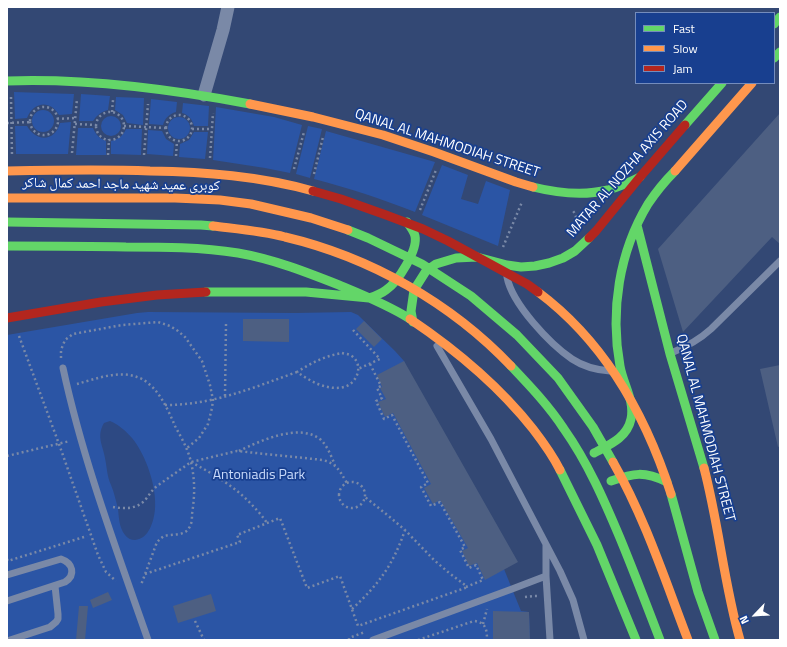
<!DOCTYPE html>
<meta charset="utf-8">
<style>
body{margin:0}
#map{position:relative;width:787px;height:647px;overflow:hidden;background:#334874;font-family:"Titillium Web",sans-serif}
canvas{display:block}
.frame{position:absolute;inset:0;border:8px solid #fff;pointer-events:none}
.legend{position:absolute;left:635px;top:12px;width:140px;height:72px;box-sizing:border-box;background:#183f8f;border:1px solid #748cbc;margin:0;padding:5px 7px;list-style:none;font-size:12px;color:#fff}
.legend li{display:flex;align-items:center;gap:8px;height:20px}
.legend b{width:20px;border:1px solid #748cbc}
.north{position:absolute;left:735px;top:595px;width:40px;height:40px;-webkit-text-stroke:3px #183f8f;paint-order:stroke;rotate:245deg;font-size:11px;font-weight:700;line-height:16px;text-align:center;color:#fff}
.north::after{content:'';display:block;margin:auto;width:14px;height:18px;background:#fff;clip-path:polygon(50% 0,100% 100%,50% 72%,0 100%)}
</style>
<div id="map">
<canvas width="787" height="647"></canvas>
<div class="frame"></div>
<ul class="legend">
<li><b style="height:5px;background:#63d668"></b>Fast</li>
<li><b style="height:5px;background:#ff974d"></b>Slow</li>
<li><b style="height:5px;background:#b3261e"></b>Jam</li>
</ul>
<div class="north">N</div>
</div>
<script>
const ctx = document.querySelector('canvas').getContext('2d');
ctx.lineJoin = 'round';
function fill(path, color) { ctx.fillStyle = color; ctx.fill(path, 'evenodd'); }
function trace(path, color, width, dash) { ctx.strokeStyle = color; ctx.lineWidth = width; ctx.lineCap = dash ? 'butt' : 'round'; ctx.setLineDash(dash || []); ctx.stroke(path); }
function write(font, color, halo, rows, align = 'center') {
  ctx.font = font + ' "Titillium Web","Noto Naskh Arabic",sans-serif'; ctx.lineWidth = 3.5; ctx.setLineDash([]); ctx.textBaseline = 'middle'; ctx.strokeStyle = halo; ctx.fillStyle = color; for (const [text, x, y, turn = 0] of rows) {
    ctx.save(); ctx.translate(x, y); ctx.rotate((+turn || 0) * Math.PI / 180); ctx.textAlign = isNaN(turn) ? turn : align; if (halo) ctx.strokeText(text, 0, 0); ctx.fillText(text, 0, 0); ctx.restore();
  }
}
fill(new Path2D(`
 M 14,92 L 74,94 L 72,114 L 59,115 C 50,99 33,102 27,118 L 15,119 Z
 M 81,94 L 110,96 L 108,110 C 101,112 97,115 93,121 L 79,121 Z
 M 116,97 L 144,98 L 143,125 L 127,123 L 123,115 L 115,110 Z
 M 151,99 L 177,102 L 176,112 C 169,114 165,118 163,125 L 149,124 Z
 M 183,103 L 209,106 L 208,126 L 194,126 C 192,119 189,115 182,113 Z
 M 216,107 L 274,117 L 302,125 L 290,173 L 265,168 L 213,160 Z
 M32 121a11 11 0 1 1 22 0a11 11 0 1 1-22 0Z
 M101 126a10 10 0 1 1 20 0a10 10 0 1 1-20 0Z
 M168 128a11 11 0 1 1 22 0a11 11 0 1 1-22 0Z
 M 71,122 L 68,154 L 16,154 L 15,126 L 27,126 C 36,142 55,142 60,123 Z
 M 308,126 L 322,129 L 310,178 L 296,174 Z
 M 78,128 L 93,128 C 96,135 99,138 106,141 L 106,155 L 76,155 Z
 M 126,129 L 142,129 L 141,155 L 111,154 L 111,141 C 119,139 123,136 126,129 Z
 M 148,130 L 162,131 L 166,139 L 174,144 L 173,156 L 147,154 Z
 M 326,131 L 435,162 L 415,212 C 382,199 349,188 314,179 Z
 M 194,132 L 208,132 L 205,159 L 179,157 L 180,144 L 189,140 Z
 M 442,165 L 468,175 L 461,199 L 478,204 L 486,181 L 510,190 L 498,246 L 422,215 Z
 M 148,312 L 295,313 L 351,312 L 358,315 L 395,351 L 404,361 L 504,569 L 521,611 L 529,612 L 530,640 L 7,640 L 7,335 L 137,313 Z`), '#2b55a5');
fill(new Path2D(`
 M 110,421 C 119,425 126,431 132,438 C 146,455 157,487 155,509 C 154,521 149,539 135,540 C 131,540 127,538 125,535 C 119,527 119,518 118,509 C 116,501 114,492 111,485 C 107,476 107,468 105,458 C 103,445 96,437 104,423 Z`), '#2d4983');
fill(new Path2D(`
 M 780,113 L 780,244 L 772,237 L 683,332 L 658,249 Z
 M 243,319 L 289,319 L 289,342 L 243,341 Z
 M 364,321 L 382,339 L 374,347 L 356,329 Z
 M 404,361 L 518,562 L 485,580 L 477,563 L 469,566 L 462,551 L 468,548 L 440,500 L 433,504 L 424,488 L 431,484 L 393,413 L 385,417 L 378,402 L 386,399 L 380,388 L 382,387 L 377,375 Z
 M 780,365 L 780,446 L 778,447 L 760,369 Z
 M 108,592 L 112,600 L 93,608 L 90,600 Z
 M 211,594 L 216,611 L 178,623 L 173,606 Z
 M 79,606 L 88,606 L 85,640 L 76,640 Z
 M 493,611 L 529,612 L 530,640 L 493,640 Z`), '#4d5f82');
trace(new Path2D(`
 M 11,97 L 12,156
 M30 121a14 14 0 1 1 28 0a14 14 0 1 1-28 0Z
 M 112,112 L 113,100
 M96 126a14 14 0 1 1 28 0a14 14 0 1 1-28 0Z
 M166 128a13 13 0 1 1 26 0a13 13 0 1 1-26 0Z
 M 57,119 L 75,118
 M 7,123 L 30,122
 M 75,124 L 96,125
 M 124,126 L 166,128
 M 192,129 L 212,129
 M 72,153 L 77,99
 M 108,155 L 109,139
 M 144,155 L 148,104
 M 176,156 L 177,141
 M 210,158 L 213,113
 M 294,169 L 304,132
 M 314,174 L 323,137
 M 420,210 L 436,170
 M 570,231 C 575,225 579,218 573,211
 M 503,247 L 522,202
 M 353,330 L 380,359 L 358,369
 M 19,336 L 59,444 L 98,555 L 106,572 L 116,581
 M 342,353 C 346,354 350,354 353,357 C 364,367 356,384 344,387 C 327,391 310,381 297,372 C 311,363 325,356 342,353 Z
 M 61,358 L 61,350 L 65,340 L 73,334 L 122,325 L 158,322 L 170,326 L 178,331 L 185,337 L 202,361 L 210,385 L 213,400 L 212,408 L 208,424 L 199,438 L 187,448
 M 370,364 L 381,386 L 377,388 L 382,398 L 376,401 L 384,419 L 392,415 L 428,483 L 421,487 L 431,506 L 440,502 L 465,547 L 460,550 L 469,568 L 476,565 L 483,580 L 466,587
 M 77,384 C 95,379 118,370 137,377 C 144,379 151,385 156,391 C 164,401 170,414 175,426 C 181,437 188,449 191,462 C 195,480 195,495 192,514 C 192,518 192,524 189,528 C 185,536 172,534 164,536 C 161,538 159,540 157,542 L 141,585
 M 225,396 L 226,324
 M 165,405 C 213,405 252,388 297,372
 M 239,451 C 260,441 300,422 321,440 C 328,447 331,456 335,465
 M 7,456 L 70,441
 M 191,462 C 213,474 236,487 253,506 C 258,511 263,517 267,523
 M339 495a13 13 0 1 1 26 0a13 13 0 1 1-26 0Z
 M 113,507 C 125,509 138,509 146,499 C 150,494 152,490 157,486 L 191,462 L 237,451 L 323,460 C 337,464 339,470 347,483
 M 7,559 L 8,561 L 87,536
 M 145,574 L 240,542 L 237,535 L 280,518 L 307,588 L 340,576 L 358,626 L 465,588 L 466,586 L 465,585 L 448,572 L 434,560 L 405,530 L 391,518 L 365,497
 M 525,597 L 534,596 L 537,596
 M 352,609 C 379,584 393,565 405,530
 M 195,621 L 204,640
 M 483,624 L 487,609
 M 349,640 L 349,638 L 365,632
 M 418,640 L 474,621 C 486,622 487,630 487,640`), '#7a89a7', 2.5, [2, 3]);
trace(new Path2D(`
 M 507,277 C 512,304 550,344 572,359 C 584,367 597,370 610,371
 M 437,346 L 491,439 L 560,571 L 573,600 L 584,640
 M 671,353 C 686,347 699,340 711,329 L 780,261
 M 63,368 C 83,461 117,551 148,640
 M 546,545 L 546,576 L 550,640
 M 7,575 L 61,559 C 73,563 76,575 65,582 L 7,601
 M 10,640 L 50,627 L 56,622 L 58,619 L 58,614 L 55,586
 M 373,640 L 512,589 L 546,576`), '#7a89a7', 7);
trace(new Path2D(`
 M 204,95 L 223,30 L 228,7`), '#7a89a7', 13);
trace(new Path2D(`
 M 774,24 L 780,17
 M 774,58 L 780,52
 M 7,81 C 88,78 170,89 250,104
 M 685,125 L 722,83
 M 533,187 C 557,193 583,196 608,190 C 619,187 630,182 640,177
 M 7,222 L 201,225 L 213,226
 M 637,225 L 670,354 L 704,468
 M 348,230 L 368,238 L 422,264 L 471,296 L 517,335 L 558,378 L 593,427 L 613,462
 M 7,246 C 47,246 86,246 126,247 C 163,247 201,247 238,253 C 273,259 306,272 339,285 C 363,295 388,305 410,319
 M 206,292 L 306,292 L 369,298 C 375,296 381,294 386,290 C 398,282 418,250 415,236 C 414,231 410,226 407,222
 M 413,322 L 411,311 L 414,290 L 426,271 L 436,264 L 456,258 L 477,257 L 507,265 L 521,267 L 535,266 L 549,263 L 563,258 L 575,251 L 589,238
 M 511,366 C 530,386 549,406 564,429 C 588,463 604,500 620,538 C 634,572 647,606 660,640
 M 594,453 C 609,445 627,438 631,419 C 635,401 623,384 620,366 C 610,311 619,252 648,204 C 656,192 665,181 675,171
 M 560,470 L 597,545 L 636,640
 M 611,481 C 634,473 644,471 667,482
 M 671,494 L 698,592 L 715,640`), '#63d668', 9);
trace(new Path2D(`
 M 250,104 L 313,117 L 383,135 L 434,152 L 516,182 L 533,187
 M 7,171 C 55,170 103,169 150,171 C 205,172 260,176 313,191
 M 675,171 L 752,83
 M 7,198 L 175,198 L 220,200 L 251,204 L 311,218 L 348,230
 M 213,226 C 237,229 262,231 285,237 C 370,257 451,303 511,366
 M 538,292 C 605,342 646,416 671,494
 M 410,319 C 456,350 499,386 533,429 C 543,442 553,456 560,470
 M 613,462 C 645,518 665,580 688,640
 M 704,468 C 719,525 724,584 740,640`), '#ff974d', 9);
trace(new Path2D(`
 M 313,191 L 341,199 L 386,215 L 423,229 L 448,241 L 514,277 L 527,284 L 538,292
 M 589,238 L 596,231 L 640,177 L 685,125
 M 7,318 L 101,302 L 157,295 L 206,292`), '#b3261e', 9);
write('14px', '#fff', '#183f8f', [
 ["QANAL AL MAHMODIAH STREET",447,144,18],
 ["MATAR AL NOZHA AXIS ROAD",628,169,-49],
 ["كوبرى عميد شهيد ماجد احمد كمال شاكر",121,185,1],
 ["QANAL AL MAHMODIAH STREET",705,428,75]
]);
write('14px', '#cadbfb', '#183f8f', [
 ["Antoniadis Park",259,476]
]);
</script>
